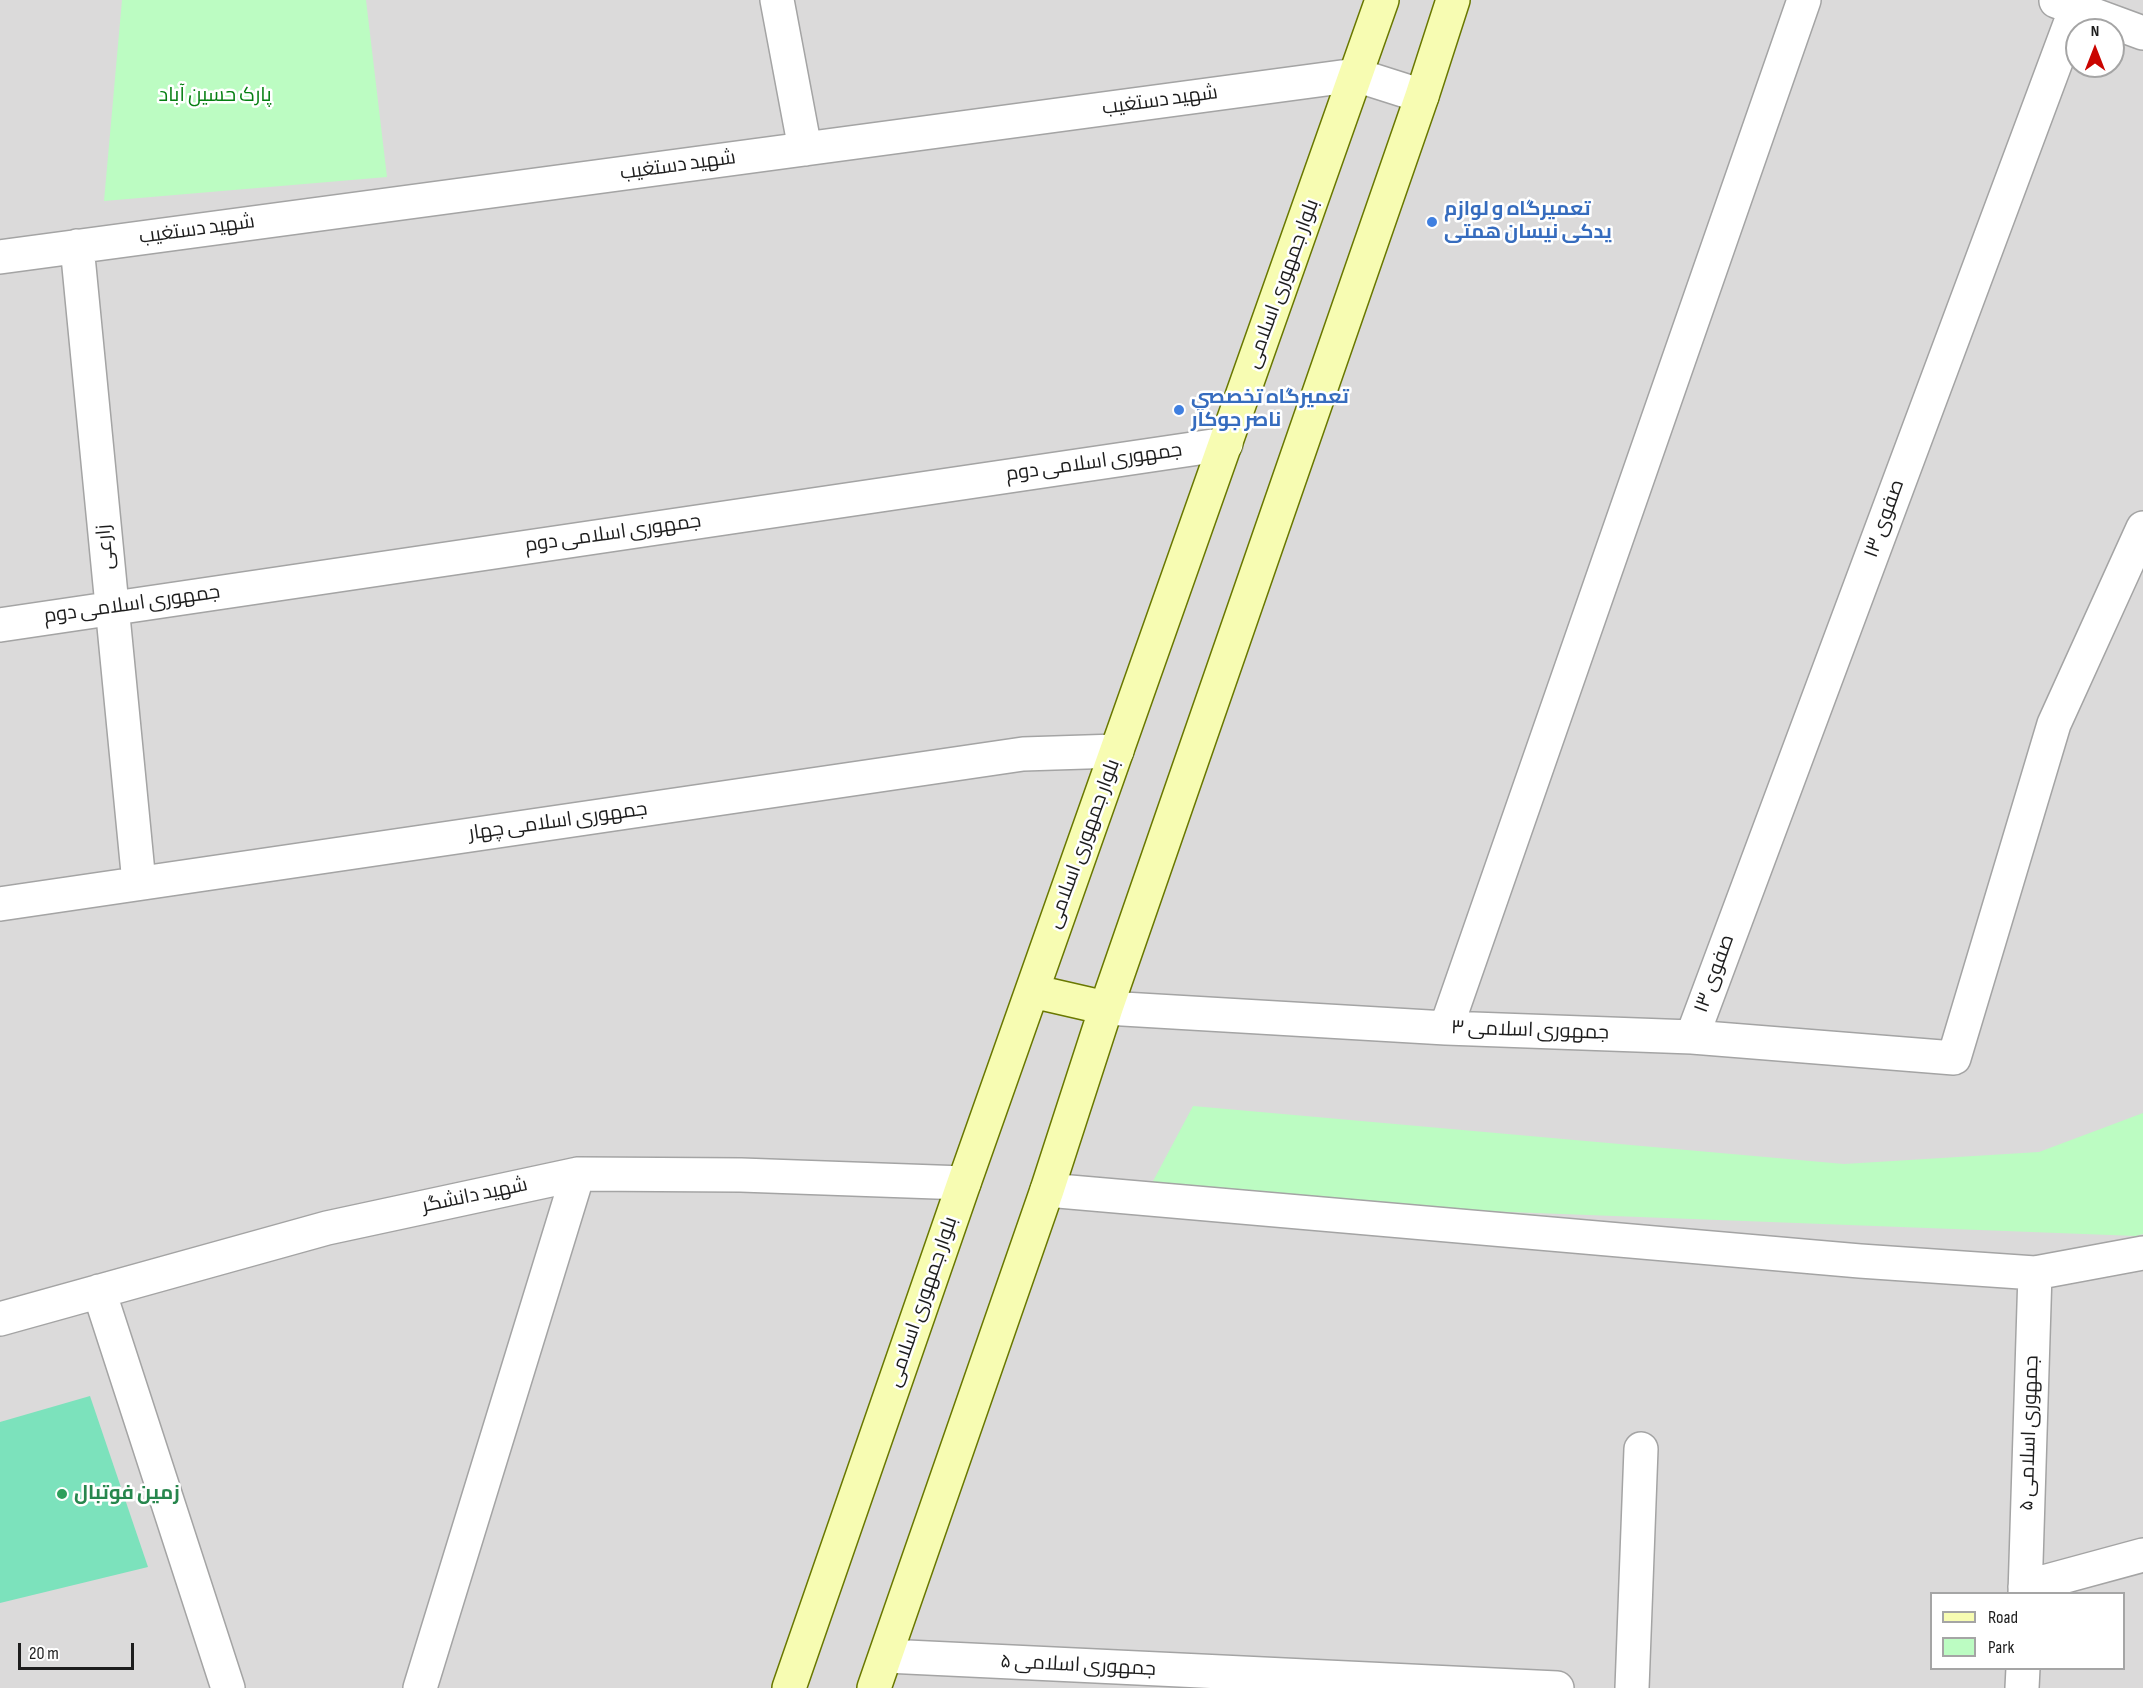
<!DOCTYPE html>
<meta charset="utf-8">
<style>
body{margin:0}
#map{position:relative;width:2143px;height:1688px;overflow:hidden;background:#efebe2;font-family:"Sofia Sans Condensed",sans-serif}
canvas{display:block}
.legend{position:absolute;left:1930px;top:1592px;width:195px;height:78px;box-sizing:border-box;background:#fff;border:2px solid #a5a5a5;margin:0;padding:8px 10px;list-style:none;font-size:18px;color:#1d1d1d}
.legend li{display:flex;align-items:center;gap:12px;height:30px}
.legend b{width:30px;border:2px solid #a5a5a5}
.north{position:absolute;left:2065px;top:18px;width:60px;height:60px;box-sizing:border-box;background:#fff;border:2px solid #a5a5a5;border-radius:50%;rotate:0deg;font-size:16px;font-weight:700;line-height:24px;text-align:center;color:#1d1d1d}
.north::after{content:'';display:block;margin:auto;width:21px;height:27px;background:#ca0400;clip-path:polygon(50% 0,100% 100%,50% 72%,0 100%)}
.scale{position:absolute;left:18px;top:1643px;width:116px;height:27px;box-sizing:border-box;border:3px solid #1d1d1d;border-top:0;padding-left:8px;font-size:18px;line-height:21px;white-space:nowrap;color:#1d1d1d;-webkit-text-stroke:4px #fff;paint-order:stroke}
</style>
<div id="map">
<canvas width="2143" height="1688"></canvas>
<ul class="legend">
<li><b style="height:8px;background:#f7fcb2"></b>Road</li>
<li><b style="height:16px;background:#bcfcc2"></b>Park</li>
</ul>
<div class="north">N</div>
<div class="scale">20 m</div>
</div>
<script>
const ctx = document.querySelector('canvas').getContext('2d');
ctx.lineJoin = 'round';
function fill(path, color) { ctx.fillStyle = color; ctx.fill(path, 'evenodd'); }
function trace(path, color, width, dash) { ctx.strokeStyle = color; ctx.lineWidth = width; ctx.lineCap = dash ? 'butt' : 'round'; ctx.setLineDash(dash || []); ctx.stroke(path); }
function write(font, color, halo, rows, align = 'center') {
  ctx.font = font + ' "Sofia Sans Condensed",Cairo,sans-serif'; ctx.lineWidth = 5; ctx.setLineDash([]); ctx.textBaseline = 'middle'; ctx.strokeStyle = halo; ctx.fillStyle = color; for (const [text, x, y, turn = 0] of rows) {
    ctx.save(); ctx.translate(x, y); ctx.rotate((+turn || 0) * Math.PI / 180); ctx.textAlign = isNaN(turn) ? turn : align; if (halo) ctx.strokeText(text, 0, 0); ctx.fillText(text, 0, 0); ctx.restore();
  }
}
fill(new Path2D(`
 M 0,0 L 2143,0 L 2143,1688 L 0,1688 ZM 2077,30 L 2113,30 L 2113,66 L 2077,66 ZM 1932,1594 L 2124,1594 L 2124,1668 L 1932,1668 Z`), '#dbdada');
fill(new Path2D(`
 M 122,0 L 366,0 L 387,177 L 104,201 Z
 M 1193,1106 L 1844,1164 L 2039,1152 L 2143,1113 L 2143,1234 L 2136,1236 L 1144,1198 Z`), '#bcfcc2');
fill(new Path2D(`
 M 90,1396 L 148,1567 L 0,1603 L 0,1422 Z`), '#7ce2bc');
const minor = new Path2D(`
 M 777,0 L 805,149
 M 2056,1 L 2143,33
 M 77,246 L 139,883
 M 0,257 L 1356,75 L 1422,96
 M 0,625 L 1226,444
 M 0,904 L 1023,754 L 1117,751
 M 1106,1008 L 1446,1028 L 1692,1037 L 1954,1058 L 2054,724 L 2143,528
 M 1446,1028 L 1804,0
 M 1692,1037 L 2079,0
 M 1047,1190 L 1860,1261 L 2035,1273 L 2143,1253
 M 99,1291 L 228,1688
 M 0,1319 L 327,1228 L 578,1174 L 741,1175 L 964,1183
 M 2025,1587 L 2143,1555
 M 2025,1594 L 2035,1273
 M 886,1656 L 1557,1688
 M 420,1688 L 578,1174
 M 1632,1688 L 1641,1449
 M 2022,1688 L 2023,1668`);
const secondary = new Path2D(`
 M 1032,991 L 1106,1008
 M 789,1688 L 964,1183 L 1382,0
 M 874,1688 L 1047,1190 L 1106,1008 L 1422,96 L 1453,0`);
trace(minor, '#a4a4a4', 36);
trace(secondary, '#697800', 36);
trace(minor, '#fff', 33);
trace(secondary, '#f7fcb2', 33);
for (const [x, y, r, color] of [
 [1432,222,6,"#3f7fe0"],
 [1179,410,6,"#3f7fe0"],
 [62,1494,6,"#2e9e5b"]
]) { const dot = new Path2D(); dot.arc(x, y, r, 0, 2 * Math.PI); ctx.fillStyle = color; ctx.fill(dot); trace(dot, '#fff', 2); }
write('20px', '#067f12', '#fff', [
 ["پارک حسین آباد",215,96]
]);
write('20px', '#1d1d1d', '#fff', [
 ["شهید دستغیب",1160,101,-8],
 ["شهید دستغیب",678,166,-8],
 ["شهید دستغیب",197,230,-8],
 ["بلوار جمهوری اسلامی",1283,284,-70],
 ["جمهوری اسلامی دوم",1094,463,-8],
 ["صفوی ۱۳",1885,519,-70],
 ["جمهوری اسلامی دوم",613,534,-8],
 ["زارعی",106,547,-95],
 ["جمهوری اسلامی دوم",132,605,-8],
 ["جمهوری اسلامی چهار",558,822,-8],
 ["بلوار جمهوری اسلامی",1084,844,-70],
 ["صفوی ۱۳",1715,974,-70],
 ["جمهوری اسلامی ۳",1530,1031,2],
 ["شهید دانشگر",475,1196,-12],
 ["بلوار جمهوری اسلامی",923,1302,-71],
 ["جمهوری اسلامی ۵",2030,1433,-88],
 ["جمهوری اسلامی ۵",1078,1666,3]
]);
write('bold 20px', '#366cbe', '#fff', [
 ["تعمیرگاه و لوازم",1444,210],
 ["یدکی نیسان همتی",1444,233],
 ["تعميرگاه تخصصي",1191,398],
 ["ناصر جوكار",1191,421]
], 'left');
write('bold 20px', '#27864d', '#fff', [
 ["زمین فوتبال",74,1494]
], 'left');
</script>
